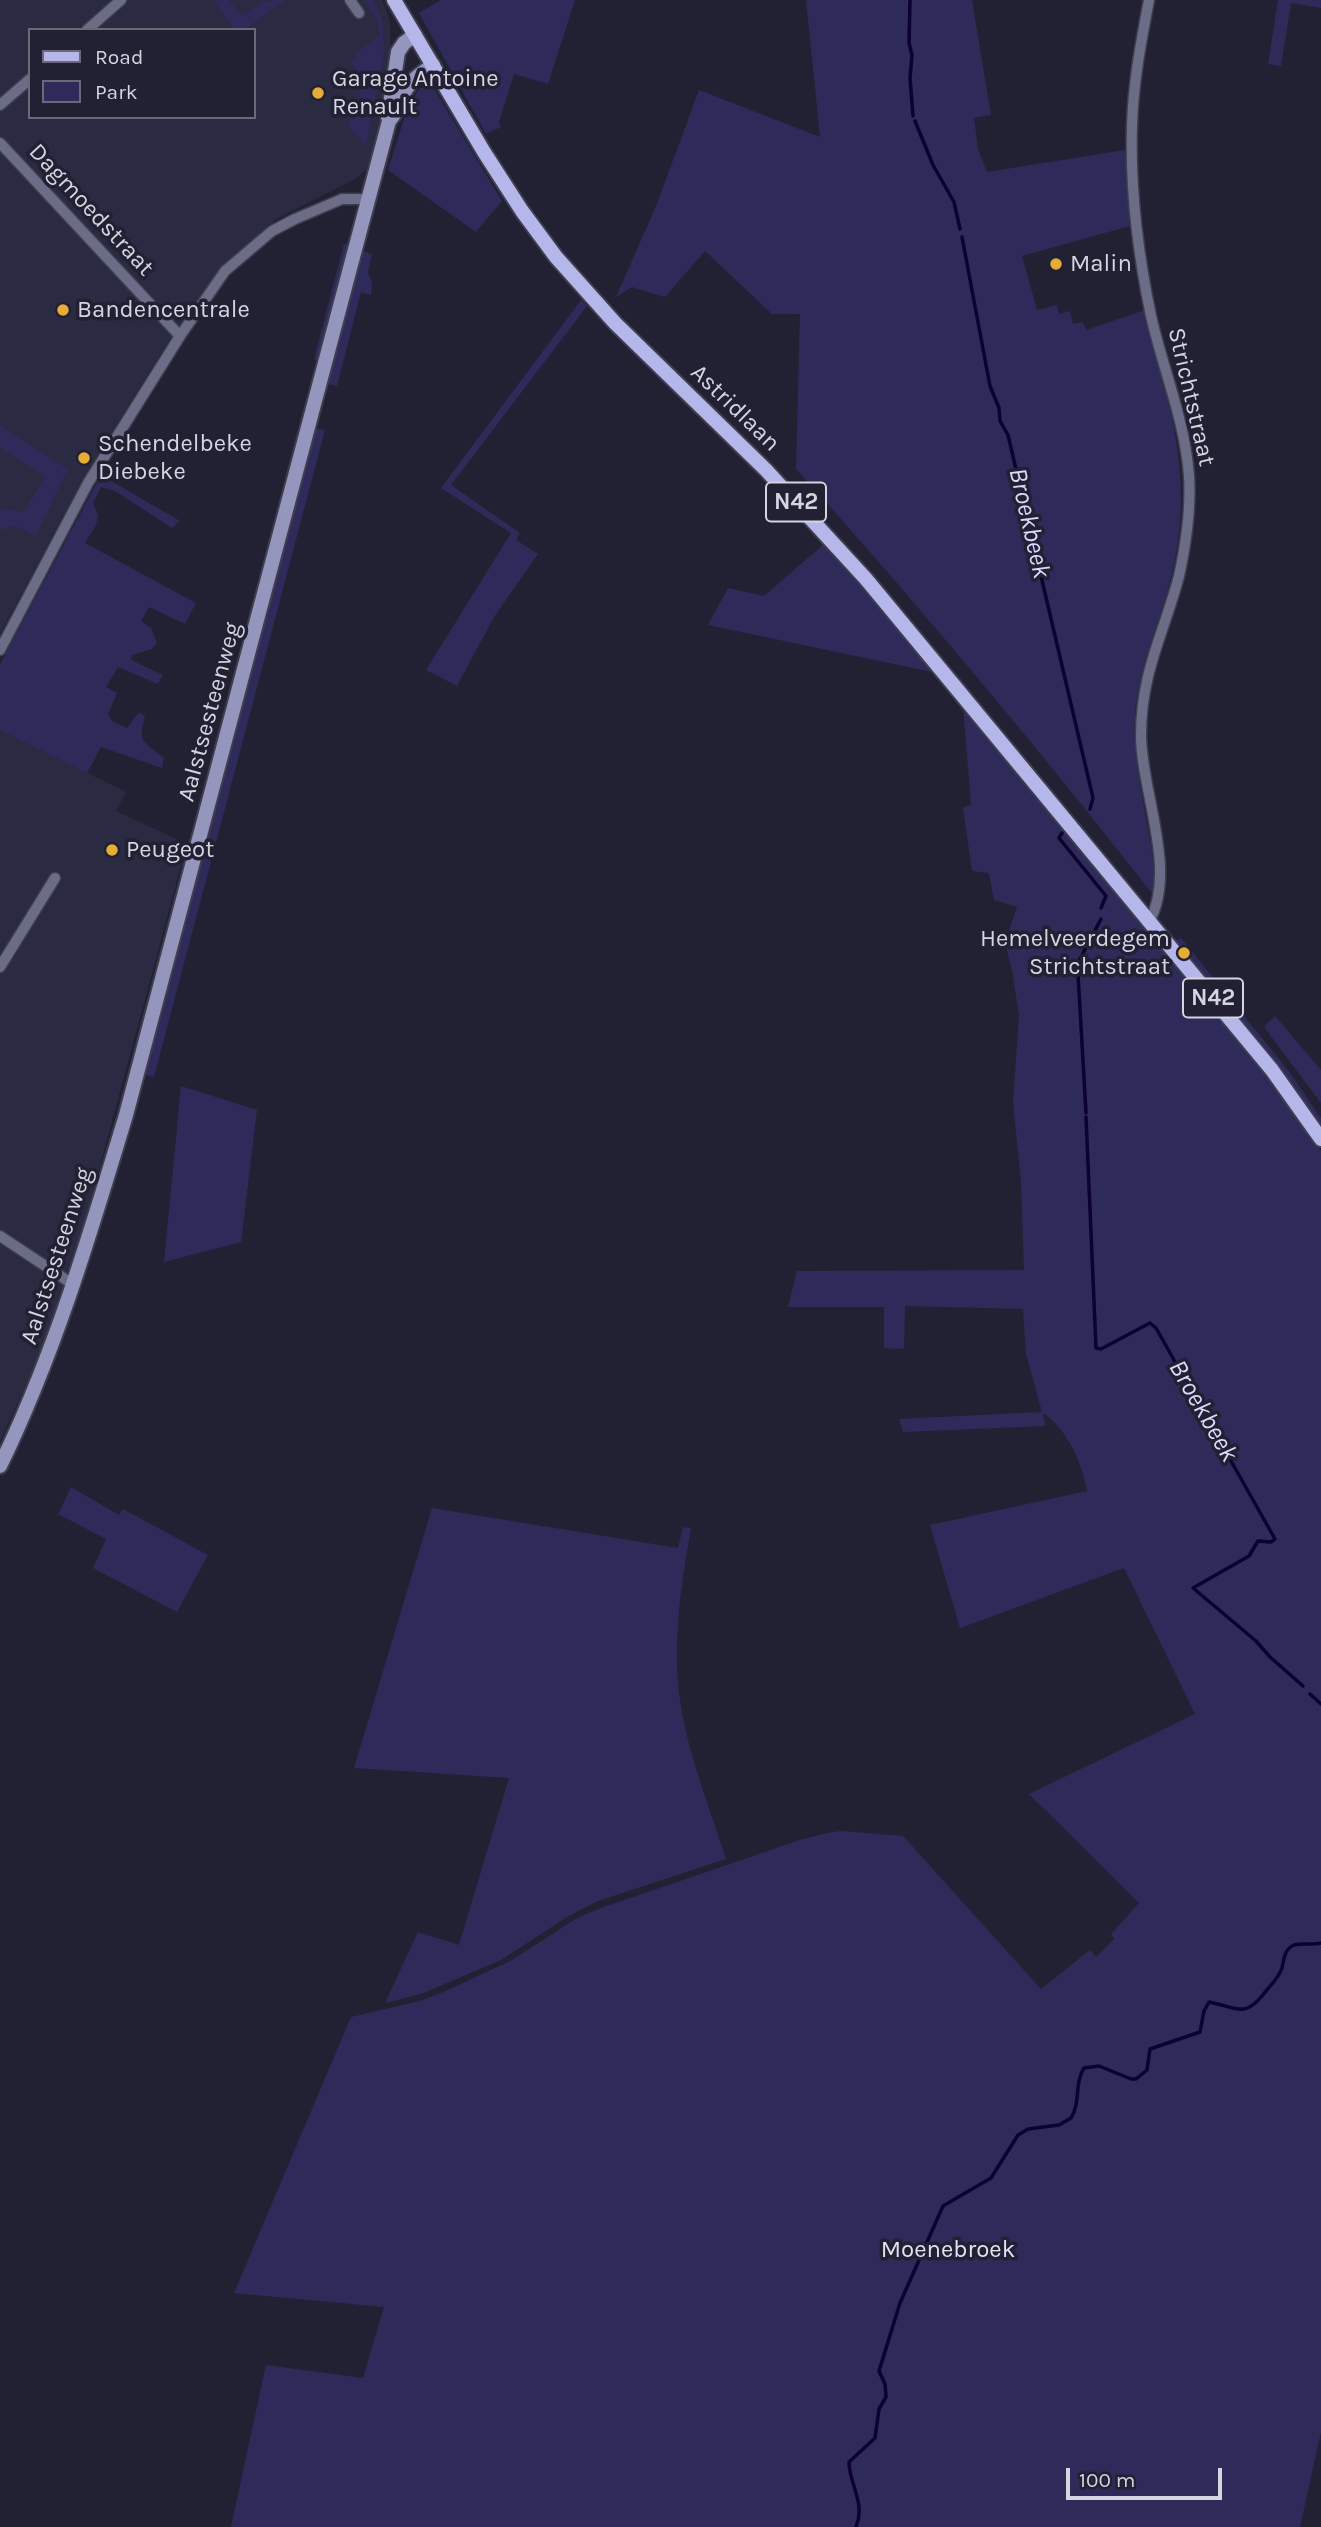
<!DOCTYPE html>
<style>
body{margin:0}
#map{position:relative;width:1321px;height:2527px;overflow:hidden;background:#212133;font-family:Karla,sans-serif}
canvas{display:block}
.legend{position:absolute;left:28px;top:28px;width:228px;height:91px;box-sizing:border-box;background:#212133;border:2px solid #696979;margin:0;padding:9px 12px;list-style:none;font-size:21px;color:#d4d5e1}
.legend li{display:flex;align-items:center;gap:14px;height:35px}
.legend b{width:35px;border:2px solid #696979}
.scale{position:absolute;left:1066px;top:2468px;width:156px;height:32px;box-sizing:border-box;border:4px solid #d4d5e1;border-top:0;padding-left:9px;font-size:21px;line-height:24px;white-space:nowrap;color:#d4d5e1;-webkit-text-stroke:5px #212133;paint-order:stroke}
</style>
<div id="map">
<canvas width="1321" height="2527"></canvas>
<ul class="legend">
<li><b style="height:9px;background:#b5b6ea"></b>Road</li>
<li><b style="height:19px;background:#2e2b5a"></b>Park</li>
</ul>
<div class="scale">100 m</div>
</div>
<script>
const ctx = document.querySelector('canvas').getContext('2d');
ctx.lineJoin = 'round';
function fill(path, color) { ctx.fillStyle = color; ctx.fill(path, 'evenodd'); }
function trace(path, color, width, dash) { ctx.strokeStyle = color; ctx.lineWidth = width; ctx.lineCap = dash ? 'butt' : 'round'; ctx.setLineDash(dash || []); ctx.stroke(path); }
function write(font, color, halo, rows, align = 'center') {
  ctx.font = font + ' Karla,sans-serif'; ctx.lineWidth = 7; ctx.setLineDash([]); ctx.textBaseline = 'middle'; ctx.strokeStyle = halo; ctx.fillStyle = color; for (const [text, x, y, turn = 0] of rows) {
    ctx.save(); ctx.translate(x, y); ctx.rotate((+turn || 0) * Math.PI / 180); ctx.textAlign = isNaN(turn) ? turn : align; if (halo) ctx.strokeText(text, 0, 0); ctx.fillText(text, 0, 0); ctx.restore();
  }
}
fill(new Path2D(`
 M 0,0 L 382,0 L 390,20 L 390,49 L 386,89 L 374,155 L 369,166 L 357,178 L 276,219 L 223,265 L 171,337 L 82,480 L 0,634 ZM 30,30 L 254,30 L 254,117 L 30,117 Z
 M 0,730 L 126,792 L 116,811 L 187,844 L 74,1262 L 49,1335 L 0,1441 Z`), '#2a2a42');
fill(new Path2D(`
 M 213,0 L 229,0 L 242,16 L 264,0 L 269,3 L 274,0 L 285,0 L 244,30 L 235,30 Z
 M 364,0 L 372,0 L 382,18 L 384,51 L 366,147 L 347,123 L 354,118 L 362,78 L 350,61 L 356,58 L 354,54 L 380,35 L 377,19 Z
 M 441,0 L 575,0 L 548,84 L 514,74 L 499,122 L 501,127 L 486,134 L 419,13 Z
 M 806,0 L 972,0 L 991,115 L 974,118 L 978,149 L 987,172 L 1125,150 L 1130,226 L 1022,256 L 1037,310 L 1057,305 L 1059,314 L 1070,311 L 1073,324 L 1083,322 L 1086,330 L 1145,310 C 1167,396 1193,469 1175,560 C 1165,612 1140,660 1135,713 C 1132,757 1144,802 1151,845 C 1154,860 1154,877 1155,892 L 1151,892 C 1128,863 1105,834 1082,805 C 990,691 895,578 796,469 L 800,314 L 772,314 L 705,251 L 665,297 L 632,287 L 616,297 L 656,206 L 699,90 L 820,137 Z
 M 1278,0 L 1321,0 L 1321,8 L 1291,3 L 1281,66 L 1268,64 Z
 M 427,86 L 435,90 L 502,201 L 476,232 L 388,170 L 408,106 L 420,88 Z
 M 344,244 L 353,245 L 342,288 L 353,291 L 362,251 L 372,254 L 368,273 L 372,283 L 371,295 L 361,292 L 337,386 L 325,383 L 330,363 L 314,359 Z
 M 581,300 L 587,306 L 451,485 L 520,533 L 516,540 L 538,554 L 494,617 L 457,686 L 426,670 L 511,533 L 441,488 Z
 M 0,426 L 68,469 L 35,537 L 16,526 L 0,530 L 0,509 L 24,512 L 45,476 L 0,448 Z
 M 314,428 L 325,430 L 154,1077 L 144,1075 Z
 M 101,475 L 180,521 L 172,528 L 115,491 L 101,487 L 93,503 L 98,515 L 96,525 L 85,543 L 196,603 L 185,624 L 149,607 L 141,621 L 151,628 L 157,643 L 152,649 L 132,655 L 131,660 L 163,675 L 158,684 L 118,667 L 106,687 L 117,693 L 108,714 L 113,722 L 127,728 L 139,712 L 145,716 C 137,744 145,742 164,758 L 162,768 L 101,747 L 87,773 L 0,730 L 0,664 Z
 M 825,543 L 932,672 L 708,625 L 728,588 L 764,596 Z
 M 963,708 C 1085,853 1210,997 1321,1151 L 1321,2432 L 1300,2527 L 231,2527 L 266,2365 L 363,2378 L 384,2307 L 234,2293 L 351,2017 L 420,2001 L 446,1991 L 512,1960 L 577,1918 L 604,1907 L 800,1840 L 827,1833 L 841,1831 L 903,1836 L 1041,1989 L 1090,1950 L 1096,1957 L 1114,1939 L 1111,1934 L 1139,1903 L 1029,1794 L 1195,1714 L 1124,1568 L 960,1628 L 930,1525 L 1087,1491 C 1082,1463 1068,1430 1043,1413 L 1045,1426 L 903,1432 L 899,1419 L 1042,1412 L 1026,1354 L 1023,1309 L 905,1306 L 904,1349 L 884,1348 L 884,1307 L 788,1307 L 797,1271 L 1024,1270 L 1021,1182 L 1013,1102 L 1019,1015 L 1012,970 L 1005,942 L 1017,907 L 994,900 L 989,873 L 972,871 L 963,808 L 971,804 Z
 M 1181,938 L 1288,1070 L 1321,1118 L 1321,1130 L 1173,942 Z
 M 1275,1016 L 1321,1070 L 1321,1103 L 1264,1027 Z
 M 181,1086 L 257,1110 L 241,1242 L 164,1262 Z
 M 71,1487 L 119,1515 L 123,1509 L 208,1555 L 177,1612 L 93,1568 L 106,1539 L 58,1514 Z
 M 432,1508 L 678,1548 L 683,1527 L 691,1528 C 682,1580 674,1630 678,1683 C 683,1743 708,1802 726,1859 L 598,1901 L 567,1917 L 501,1960 L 421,1994 L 385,2003 L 418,1932 L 459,1945 L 509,1778 L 354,1768 Z`), '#2e2b5a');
trace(new Path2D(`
 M 910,0 L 909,43 L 912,55 L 910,78 L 913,116
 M 915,121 L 933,165 L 954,202 L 960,229
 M 962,237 L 990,386 L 999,408 L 1000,421 L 1008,435 L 1093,798 L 1090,809
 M 1062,833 L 1059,838 L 1106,896 L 1101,908
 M 1086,1113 L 1078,974 L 1080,959 L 1101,919
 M 1086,1117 L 1096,1348 L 1101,1349 L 1150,1323 L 1156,1328 L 1275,1539 L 1271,1542 L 1258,1541 L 1249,1556 L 1193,1588 L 1256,1641 L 1270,1657 L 1303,1686
 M 1310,1694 L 1321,1704
 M 856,2527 C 866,2503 849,2484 849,2462 L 875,2438 L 879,2409 L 886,2397 L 885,2384 L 879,2371 L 900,2303 L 943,2206 L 991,2178 L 1018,2135 L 1028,2129 L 1059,2125 L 1071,2118 C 1081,2102 1074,2084 1084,2068 L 1099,2066 L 1131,2079 L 1136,2079 L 1147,2070 L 1150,2049 L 1200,2032 L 1204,2011 L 1209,2002 C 1239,2008 1245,2019 1266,1991 C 1272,1984 1279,1977 1282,1968 C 1284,1960 1284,1949 1294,1945 C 1301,1943 1313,1945 1321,1943`), '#0c0230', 3.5);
const street = new Path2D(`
 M 350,0 L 359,13
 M 1149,0 C 1141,42 1133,84 1132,126 C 1130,189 1138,254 1151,316 C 1163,369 1185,421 1189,476 C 1191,508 1186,544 1179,576 C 1164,633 1141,672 1141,735 C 1141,791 1178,871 1149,922
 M 87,30 L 121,0
 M 0,105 L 30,79
 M 0,143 L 180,336
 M 0,650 L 88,483 L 180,336 L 225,271 L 272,231 L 295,219 L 342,199 L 369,199
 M 0,967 L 55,878
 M 0,1236 L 74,1285`);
const secondary = new Path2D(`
 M 388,117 L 398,52 L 404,43 L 415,35
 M 0,1466 C 55,1353 90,1234 126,1115 L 389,121 C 396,114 398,106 402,97 C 408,82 420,74 433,65`);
const primary = new Path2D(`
 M 394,0 L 484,152 L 522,211 L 556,257 L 615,323 L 766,470 L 866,579 L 1272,1070 L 1321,1139`);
trace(street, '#3e3e4f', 13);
trace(secondary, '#3e3e4f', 18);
trace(primary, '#3e3e4f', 18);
trace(street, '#6b6c86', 10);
trace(secondary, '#9596be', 14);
trace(primary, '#b5b6ea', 14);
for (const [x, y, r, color] of [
 [318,93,7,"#e6ac36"],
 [1056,264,7,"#e6ac36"],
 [63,310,7,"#e6ac36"],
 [84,458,7,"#e6ac36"],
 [112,850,7,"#e6ac36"],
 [1184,953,7,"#e6ac36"]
]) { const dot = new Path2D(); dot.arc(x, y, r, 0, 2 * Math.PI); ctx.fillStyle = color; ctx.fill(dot); trace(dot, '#212133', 2.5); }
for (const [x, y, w] of [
 [796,502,60],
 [1213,998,60]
]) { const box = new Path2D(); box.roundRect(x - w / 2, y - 19.5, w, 39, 5); ctx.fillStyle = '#212133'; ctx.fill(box); trace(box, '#d4d5e1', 2); }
write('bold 23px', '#d4d5e1', null, [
 ["N42",796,502],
 ["N42",1213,998]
]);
write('24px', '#d4d5e1', '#212133', [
 ["Garage Antoine",332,79],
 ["Renault",332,107],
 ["Malin",1070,264],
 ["Bandencentrale",77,310],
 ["Schendelbeke",98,444],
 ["Diebeke",98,472],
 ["Peugeot",126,850],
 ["Hemelveerdegem",1170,939,"right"],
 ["Strichtstraat",1170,967,"right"]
], 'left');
write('24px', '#d4d5e1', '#212133', [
 ["Dagmoedstraat",91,210,47],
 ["Strichtstraat",1191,397,77],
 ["Astridlaan",735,408,44],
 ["Aalstsesteenweg",210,712,-75],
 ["Aalstsesteenweg",57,1256,-72]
]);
write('24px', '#e1e2f3', '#212133', [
 ["Moenebroek",948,2250]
]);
write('italic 26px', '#d8d9fb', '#212133', [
 ["Broekbeek",1029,523,77],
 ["Broekbeek",1203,1411,60]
]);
</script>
